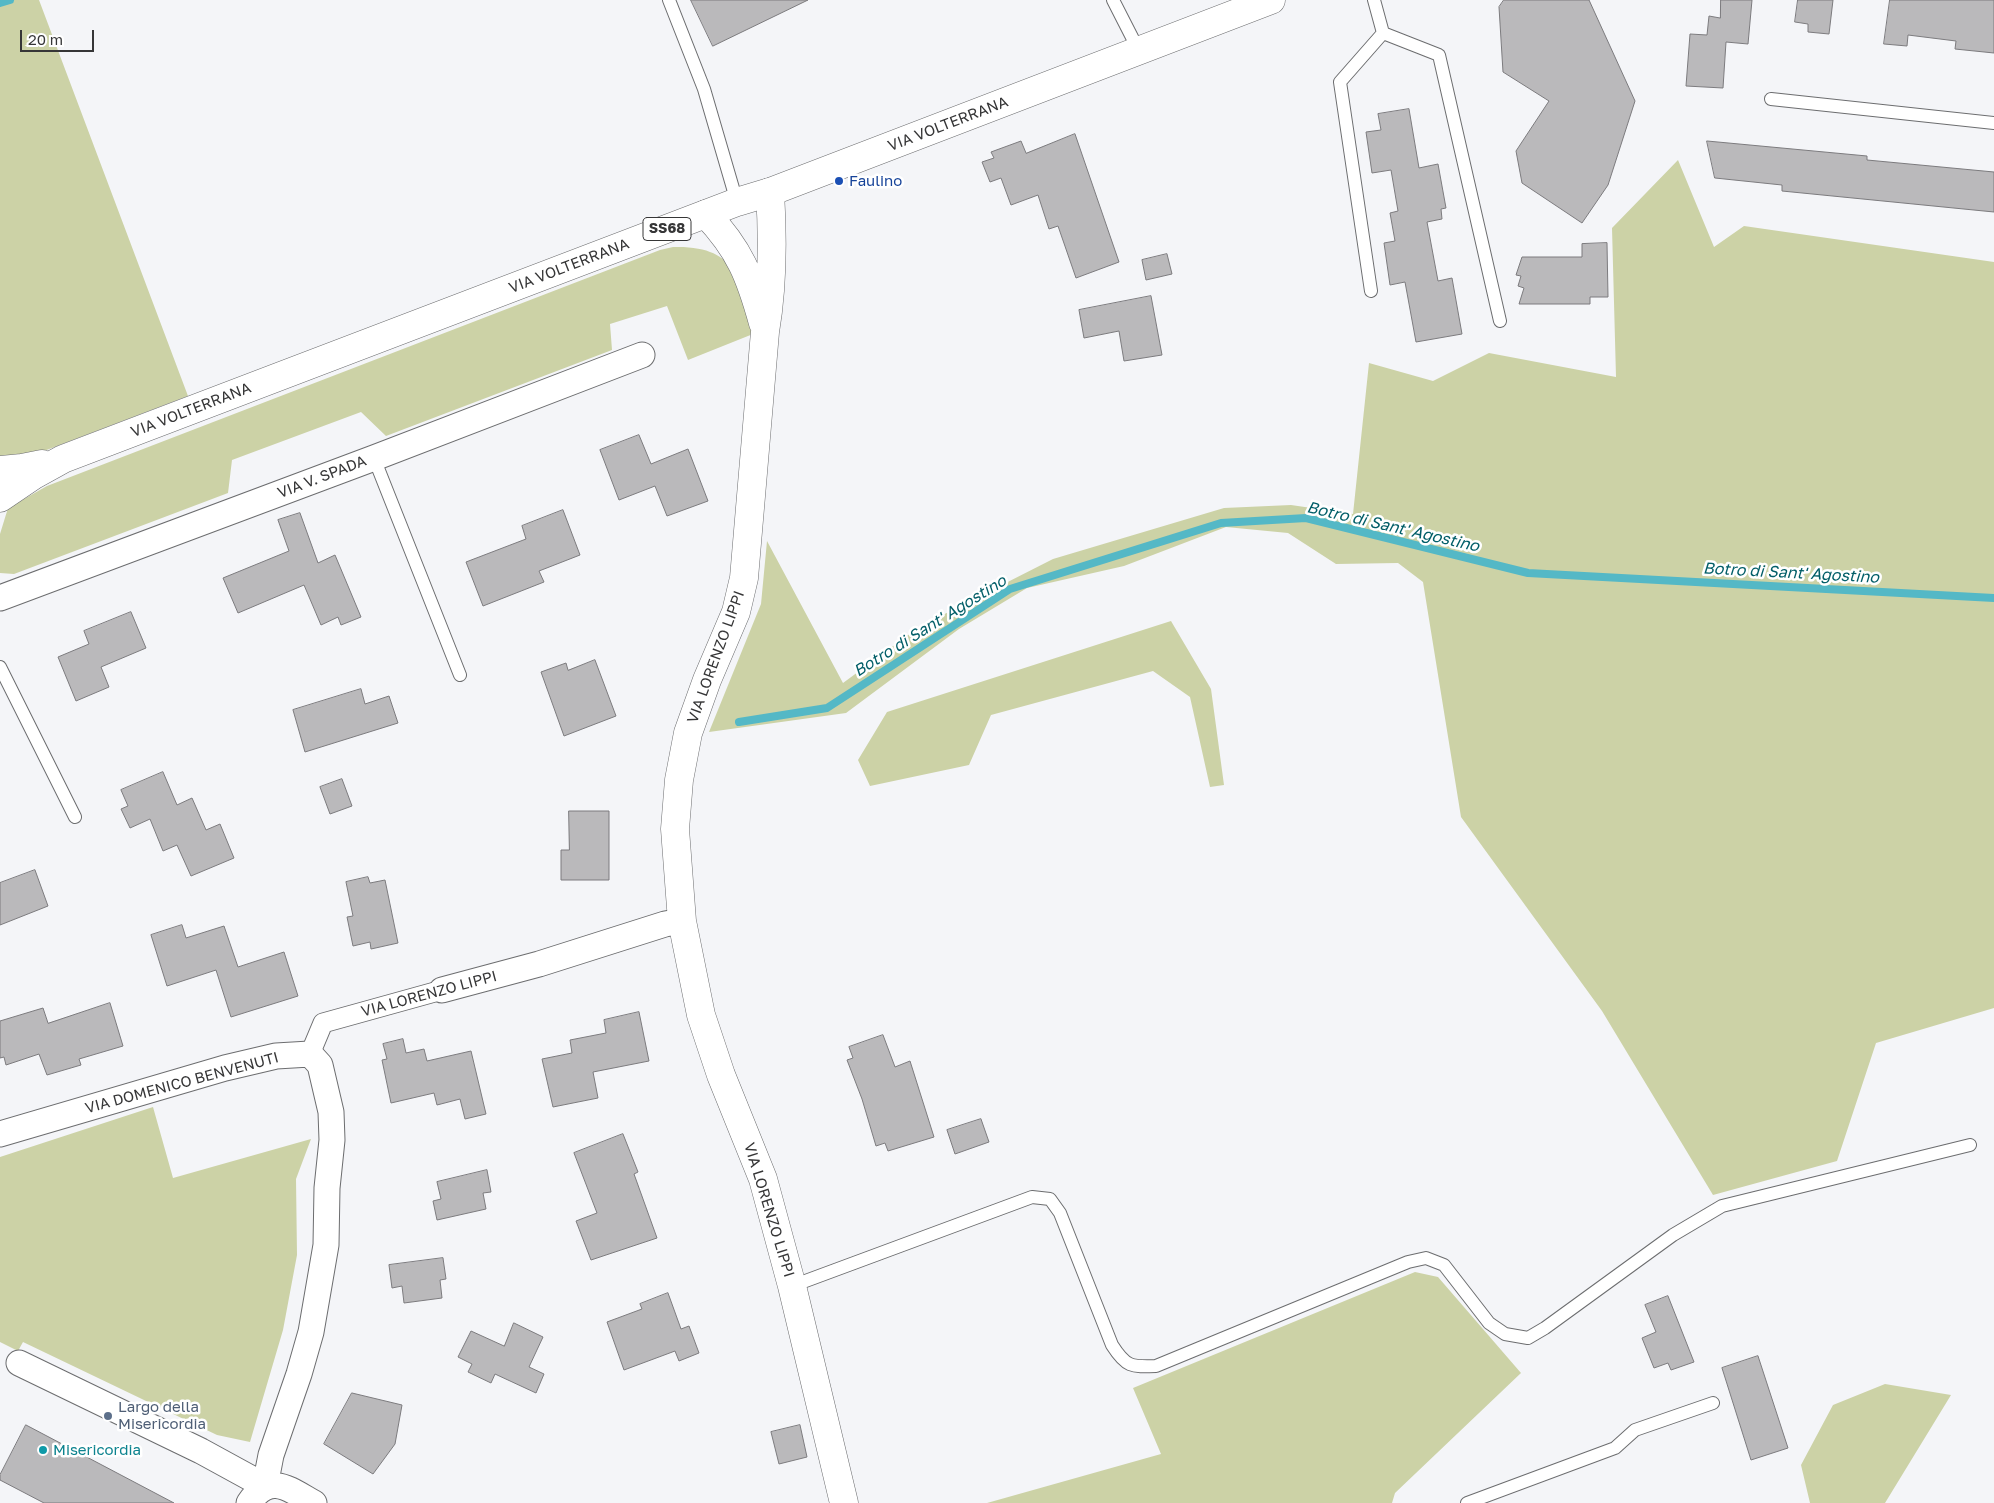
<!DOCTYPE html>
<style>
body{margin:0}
#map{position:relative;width:1994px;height:1503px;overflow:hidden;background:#f4f5f8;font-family:"Golos Text",sans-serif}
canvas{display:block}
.scale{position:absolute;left:20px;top:30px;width:74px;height:22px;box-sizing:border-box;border:2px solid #363637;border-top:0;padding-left:6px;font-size:15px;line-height:18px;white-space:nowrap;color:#363637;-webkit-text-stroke:4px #fff;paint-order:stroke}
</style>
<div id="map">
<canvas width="1994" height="1503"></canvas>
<div class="scale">20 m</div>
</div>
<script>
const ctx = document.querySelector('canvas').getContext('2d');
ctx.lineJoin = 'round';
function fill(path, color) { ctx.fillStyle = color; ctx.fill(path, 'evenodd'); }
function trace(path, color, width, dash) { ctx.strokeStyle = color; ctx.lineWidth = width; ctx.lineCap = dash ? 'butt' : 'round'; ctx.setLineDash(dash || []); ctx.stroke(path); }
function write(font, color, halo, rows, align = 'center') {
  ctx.font = font + ' "Golos Text",sans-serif'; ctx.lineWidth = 5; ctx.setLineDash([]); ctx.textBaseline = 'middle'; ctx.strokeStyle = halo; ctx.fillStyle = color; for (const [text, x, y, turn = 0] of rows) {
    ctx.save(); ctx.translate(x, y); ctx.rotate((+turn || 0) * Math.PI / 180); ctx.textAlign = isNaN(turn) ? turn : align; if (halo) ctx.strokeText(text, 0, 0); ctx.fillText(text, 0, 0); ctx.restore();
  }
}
fill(new Path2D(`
 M 0,0 L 39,0 L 188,396 L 23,459 L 0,458 Z
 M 1678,160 L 1714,247 L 1744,226 L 1994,262 L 1994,1008 L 1876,1043 L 1837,1161 L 1713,1195 L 1602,1011 L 1461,817 L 1423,582 L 1398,563 L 1336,564 L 1288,533 L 1226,527 L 1124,566 L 1027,588 L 959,629 L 846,713 L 709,732 L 761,604 L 767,541 L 843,683 L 919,627 L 1053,559 L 1224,508 L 1291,505 L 1353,514 L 1369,363 L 1433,381 L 1489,353 L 1616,377 L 1612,228 Z
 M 673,247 C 738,245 741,281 753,334 L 688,360 L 667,306 L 610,324 L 612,350 L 386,436 L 361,412 L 232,460 L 228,493 L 14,574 L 0,573 L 0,534 L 8,508 L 47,486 L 660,250 Z
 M 1171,621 L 1211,689 L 1224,785 L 1210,787 L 1190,697 L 1153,671 L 991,715 L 969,765 L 870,786 L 858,760 L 887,712 Z
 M 153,1107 L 173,1178 L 311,1139 L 296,1179 L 297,1255 L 283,1330 L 250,1442 L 217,1435 L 23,1342 L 18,1351 L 0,1342 L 0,1157 Z
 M 1415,1272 L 1438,1277 L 1521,1373 L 1395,1493 L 1392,1503 L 987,1503 L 1161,1454 L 1133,1388 Z
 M 1885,1384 L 1951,1395 L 1885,1503 L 1810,1503 L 1801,1465 L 1833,1405 Z`), '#ccd2a6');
trace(new Path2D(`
 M 0,3 L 10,0
 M 739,722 L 827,708 L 1010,589 L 1221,523 L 1306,518 L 1528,573 L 1994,598`), '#54b8c6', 8);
const building = new Path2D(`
 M 691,0 L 808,0 L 713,46 Z
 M 1504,0 L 1589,0 L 1635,101 L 1608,185 L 1582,223 L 1522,183 L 1516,151 L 1549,101 L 1503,72 L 1499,7 Z
 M 1721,0 L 1752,0 L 1748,44 L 1726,42 L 1723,88 L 1686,86 L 1690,34 L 1707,35 L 1709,16 L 1720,18 Z
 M 1798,0 L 1833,0 L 1829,34 L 1808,32 L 1808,24 L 1795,22 Z
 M 1890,0 L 1994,0 L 1994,53 L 1955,49 L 1956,41 L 1908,35 L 1907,46 L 1884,44 Z
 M 1409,109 L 1419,168 L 1438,164 L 1446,208 L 1441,209 L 1442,219 L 1427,222 L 1438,281 L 1452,278 L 1462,334 L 1416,342 L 1405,282 L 1390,285 L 1384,243 L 1395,241 L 1390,213 L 1398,211 L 1391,170 L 1372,173 L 1366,132 L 1381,130 L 1378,114 Z
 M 1075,134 L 1119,262 L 1076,278 L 1058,226 L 1049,229 L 1038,195 L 1011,205 L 1001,178 L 990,182 L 982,162 L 994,158 L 991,152 L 1021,141 L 1026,153 Z
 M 1707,141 L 1867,156 L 1867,160 L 1994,172 L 1994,212 L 1782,191 L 1782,185 L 1715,178 Z
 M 1607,243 L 1608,297 L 1590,297 L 1590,304 L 1519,304 L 1524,288 L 1518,286 L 1521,276 L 1516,275 L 1522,257 L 1582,257 L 1582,244 Z
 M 1167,254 L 1172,274 L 1146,280 L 1142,260 Z
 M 1151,296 L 1162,355 L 1124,361 L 1119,331 L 1084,338 L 1079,310 Z
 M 639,435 L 651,464 L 688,449 L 708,501 L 667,516 L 655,486 L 619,500 L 600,450 Z
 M 563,510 L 580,555 L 539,571 L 544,582 L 483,606 L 466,562 L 526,539 L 522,526 Z
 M 300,513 L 318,563 L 335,555 L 361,617 L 341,625 L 338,617 L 321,625 L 304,585 L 238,613 L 223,578 L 289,551 L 278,520 Z
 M 131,612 L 146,648 L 101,667 L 109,687 L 76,701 L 58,657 L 89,644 L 84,631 Z
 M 595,660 L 616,716 L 564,736 L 541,672 L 566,663 L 568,670 Z
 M 361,689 L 365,704 L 389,696 L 398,723 L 305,752 L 293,710 Z
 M 163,772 L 177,805 L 192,798 L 206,830 L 220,824 L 234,858 L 191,876 L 177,845 L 163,851 L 150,819 L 130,828 L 121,809 L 128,806 L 121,790 Z
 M 342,779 L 352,806 L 330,814 L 320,787 Z
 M 569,811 L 609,811 L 609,880 L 561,880 L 561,850 L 569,850 Z
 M 35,870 L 48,906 L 0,925 L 0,883 Z
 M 368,877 L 370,883 L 385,880 L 398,943 L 371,949 L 370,942 L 353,946 L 347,917 L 353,916 L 346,882 Z
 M 182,925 L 186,938 L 224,926 L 238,967 L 284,952 L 298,996 L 231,1017 L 216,970 L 167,986 L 151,935 Z
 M 110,1003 L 123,1046 L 79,1059 L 81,1065 L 47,1075 L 39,1054 L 6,1065 L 4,1057 L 0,1058 L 0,1021 L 43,1008 L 48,1023 Z
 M 639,1012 L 649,1061 L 593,1072 L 598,1098 L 553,1107 L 542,1059 L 572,1053 L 570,1040 L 606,1033 L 604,1020 Z
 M 883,1035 L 895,1067 L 910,1061 L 934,1137 L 888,1151 L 885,1143 L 876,1146 L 862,1099 L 847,1060 L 853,1058 L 849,1047 Z
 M 403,1039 L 406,1053 L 424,1049 L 427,1061 L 471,1051 L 486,1114 L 465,1119 L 460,1099 L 437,1105 L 434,1093 L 391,1103 L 382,1060 L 387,1059 L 383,1044 Z
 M 981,1119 L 989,1142 L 955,1154 L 947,1130 Z
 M 623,1134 L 638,1172 L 634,1174 L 657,1238 L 591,1260 L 576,1221 L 597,1213 L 574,1153 Z
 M 487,1170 L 491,1192 L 483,1193 L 486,1209 L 437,1220 L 433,1201 L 441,1199 L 437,1182 Z
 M 443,1258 L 446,1279 L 440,1280 L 442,1298 L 404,1303 L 402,1286 L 392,1288 L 389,1265 Z
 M 668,1293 L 681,1329 L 689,1326 L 699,1353 L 679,1361 L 675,1351 L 624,1370 L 607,1322 L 642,1309 L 640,1304 Z
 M 1668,1296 L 1694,1362 L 1671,1370 L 1668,1363 L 1654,1368 L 1642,1338 L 1656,1332 L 1645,1305 Z
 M 514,1323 L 543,1337 L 529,1367 L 544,1374 L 536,1393 L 495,1374 L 491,1383 L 468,1372 L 472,1364 L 458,1357 L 471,1331 L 504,1346 Z
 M 1758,1356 L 1788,1448 L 1751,1460 L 1722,1368 Z
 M 352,1393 L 402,1405 L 395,1444 L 373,1474 L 324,1444 Z
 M 26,1425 L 174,1503 L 44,1503 L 0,1480 L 0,1475 Z
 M 800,1425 L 807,1457 L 779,1464 L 771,1432 Z`);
fill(building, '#bab9bb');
trace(building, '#7c7b7e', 1);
const service = new Path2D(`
 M 669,0 L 704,89 L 737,202
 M 1113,0 L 1139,51
 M 1374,0 L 1383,33
 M 1771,99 L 1994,123
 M 1371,291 L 1340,82 L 1383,33 L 1439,55 L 1500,321
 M 374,458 L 460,675
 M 0,667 L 75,817
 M 792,1286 L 1032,1197 L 1050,1199 L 1060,1213 L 1112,1345 C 1126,1367 1131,1367 1156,1366 L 1408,1262 L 1426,1258 L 1444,1265 L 1489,1323 L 1505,1334 L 1528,1338 L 1545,1328 L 1673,1235 L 1722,1206 L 1970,1145
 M 1467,1503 L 1615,1448 L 1635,1430 L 1713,1403`);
const pedestrian = new Path2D(`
 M 310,1054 L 323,1023 L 442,990`);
const minor = new Path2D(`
 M 0,598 L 374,458 L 642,355
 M 442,990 L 539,964 L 665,924 L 682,921
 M 0,1134 L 225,1068 L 276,1056 L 310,1054 L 320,1065 L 331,1112 L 332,1140 L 327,1188 L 326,1245 L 311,1332 L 299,1374 L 271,1455 L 265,1486
 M 19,1363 L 201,1451 L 265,1486
 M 249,1503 C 270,1472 289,1489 314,1503`);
const tertiary = new Path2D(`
 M 770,192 C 773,239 773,285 765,332 L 744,578 L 736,612 L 707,680 L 688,733 L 679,780 L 675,829 L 682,921 L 701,1015 L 721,1075 L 763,1179 L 792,1286 L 844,1503
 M 706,214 C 740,250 750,276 763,323`);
const primary = new Path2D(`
 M 0,470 L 22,468 L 42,464
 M 0,498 L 34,475 L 63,459 L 737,202 L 770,192 L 1271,0`);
trace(service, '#6c6d6f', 14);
trace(pedestrian, '#6c6d6f', 21);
trace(minor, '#6c6d6f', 27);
trace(tertiary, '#6c6d6f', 29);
trace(primary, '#6c6d6f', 29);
trace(service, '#fff', 12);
trace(pedestrian, '#fff', 19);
trace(minor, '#fff', 25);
trace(tertiary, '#fff', 28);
trace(primary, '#fff', 28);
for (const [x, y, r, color] of [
 [839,181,5,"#1a4fb4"],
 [108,1416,5,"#5c6f8a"],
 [43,1450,5,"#0f9aa8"]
]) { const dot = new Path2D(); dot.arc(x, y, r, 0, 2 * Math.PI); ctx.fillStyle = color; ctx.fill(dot); trace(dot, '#fff', 2); }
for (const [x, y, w] of [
 [667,229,48]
]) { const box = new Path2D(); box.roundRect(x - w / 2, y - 11.5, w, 23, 4); ctx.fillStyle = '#fff'; ctx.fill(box); trace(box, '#363637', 1); }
write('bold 14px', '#363637', null, [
 ["SS68",667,229]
]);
write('15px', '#363637', '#fff', [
 ["VIA VOLTERRANA",948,124,-21],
 ["VIA VOLTERRANA",569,266,-21],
 ["VIA VOLTERRANA",191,410,-21],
 ["VIA V. SPADA",322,477,-21],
 ["VIA LORENZO LIPPI",716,657,-70],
 ["VIA LORENZO LIPPI",429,994,-15],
 ["VIA DOMENICO BENVENUTI",182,1083,-15],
 ["VIA LORENZO LIPPI",769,1210,73]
]);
write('15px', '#164399', '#fff', [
 ["Faulino",849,181]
], 'left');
write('15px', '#4e5e75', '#fff', [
 ["Largo della",118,1407],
 ["Misericordia",118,1424]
], 'left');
write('15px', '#0d838f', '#fff', [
 ["Misericordia",53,1450]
], 'left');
write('italic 16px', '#025e68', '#fff', [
 ["Botro di Sant' Agostino",1393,527,13],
 ["Botro di Sant' Agostino",1791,573,3],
 ["Botro di Sant' Agostino",930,626,-32]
]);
</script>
